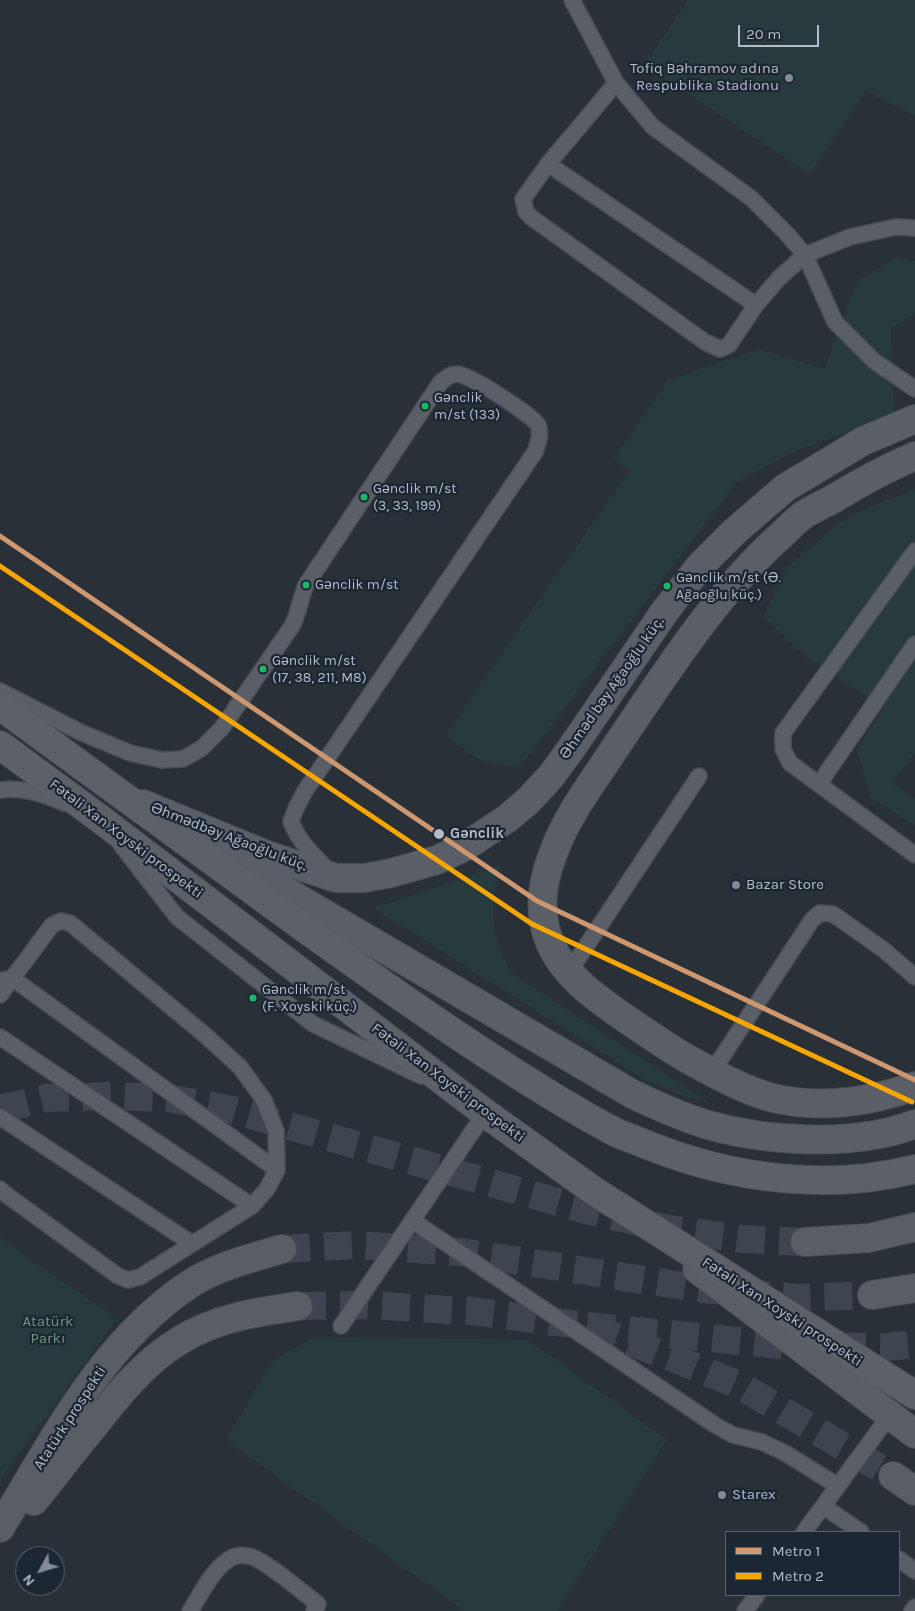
<!DOCTYPE html>
<meta charset="utf-8">
<style>
body{margin:0}
#map{position:relative;width:915px;height:1611px;overflow:hidden;background:#2a3038;font-family:Karla,sans-serif}
canvas{display:block}
.legend{position:absolute;left:725px;top:1531px;width:175px;height:65px;box-sizing:border-box;background:#1d2633;border:1px solid #59626f;margin:0;padding:6px 9px;list-style:none;font-size:15px;color:#b4bcc9}
.legend li{display:flex;align-items:center;gap:10px;height:25px}
.legend b{width:25px;border:1px solid #59626f}
.north{position:absolute;left:15px;top:1546px;width:50px;height:50px;box-sizing:border-box;background:#1d2633;border:1px solid #59626f;border-radius:50%;rotate:231deg;font-size:14px;font-weight:700;line-height:20px;text-align:center;color:#b4bcc9}
.north::after{content:'';display:block;margin:auto;width:18px;height:22px;background:#848b96;clip-path:polygon(50% 0,100% 100%,50% 72%,0 100%)}
.scale{position:absolute;left:738px;top:25px;width:81px;height:22px;box-sizing:border-box;border:2px solid #b4bcc9;border-top:0;padding-left:6px;font-size:15px;line-height:18px;white-space:nowrap;color:#b4bcc9;-webkit-text-stroke:4px #1d2633;paint-order:stroke}
</style>
<div id="map">
<canvas width="915" height="1611"></canvas>
<ul class="legend">
<li><b style="height:6px;background:#cd976f"></b>Metro 1</li>
<li><b style="height:6px;background:#f7a600"></b>Metro 2</li>
</ul>
<div class="north">N</div>
<div class="scale">20 m</div>
</div>
<script>
const ctx = document.querySelector('canvas').getContext('2d');
ctx.lineJoin = 'round';
function fill(path, color) { ctx.fillStyle = color; ctx.fill(path, 'evenodd'); }
function trace(path, color, width, dash) { ctx.strokeStyle = color; ctx.lineWidth = width; ctx.lineCap = dash ? 'butt' : 'round'; ctx.setLineDash(dash || []); ctx.stroke(path); }
function write(font, color, halo, rows, align = 'center') {
  ctx.font = font + ' Karla,sans-serif'; ctx.lineWidth = 4.5; ctx.setLineDash([]); ctx.textBaseline = 'middle'; ctx.strokeStyle = halo; ctx.fillStyle = color; for (const [text, x, y, turn = 0] of rows) {
    ctx.save(); ctx.translate(x, y); ctx.rotate((+turn || 0) * Math.PI / 180); ctx.textAlign = isNaN(turn) ? turn : align; if (halo) ctx.strokeText(text, 0, 0); ctx.fillText(text, 0, 0); ctx.restore();
  }
}
fill(new Path2D(`
 M 688,0 L 915,0 L 915,116 L 866,91 L 810,174 L 644,65 Z
 M 896,257 L 915,261 L 915,313 L 891,329 L 894,415 L 795,451 L 737,482 L 520,767 L 482,762 L 446,736 L 510,641 L 630,470 L 614,459 L 668,380 L 759,349 L 824,369 L 856,283 Z
 M 915,489 L 915,753 L 892,783 L 915,798 L 915,825 L 870,798 L 857,749 L 884,708 L 809,659 L 763,617 L 786,568 L 849,515 Z
 M 500,865 C 490,908 489,932 511,972 L 711,1104 L 676,1093 L 645,1080 L 374,908 Z
 M 0,1238 L 117,1319 L 0,1480 Z
 M 314,1337 L 528,1340 L 667,1440 L 557,1611 L 464,1611 L 226,1440 L 271,1362 Z`), '#273a3e');
trace(new Path2D(`
 M 587,1326 L 790,1346 L 886,1347 L 915,1344`), '#3f454e', 28, [28, 14]);
trace(new Path2D(`
 M 0,1109 L 47,1098 L 114,1096 L 167,1098 L 233,1110 L 586,1210 L 664,1228 L 741,1239 L 805,1242
 M 282,1249 L 355,1245 L 461,1252 L 703,1289 L 796,1298 L 872,1295
 M 298,1306 L 362,1305 L 471,1311 L 587,1326 L 673,1358 L 741,1386 L 893,1476`), '#3f454e', 28, [28, 14]);
const service = new Path2D(`
 M 572,0 L 616,83 L 653,127 L 751,198 L 787,234 L 805,255 L 835,322 L 874,361 L 915,389
 M 616,83 L 548,164 L 756,305 L 779,278 L 805,255 L 850,237 L 896,227 L 915,228
 M 548,164 L 523,199 L 526,212 L 532,218 L 705,342 L 720,349 L 729,345 L 756,305
 M 915,551 L 783,733 L 783,749 L 790,763 L 915,855
 M 0,691 L 80,732 L 130,753 L 162,760 L 183,759 L 202,748 L 222,728 L 292,626 C 299,613 300,599 306,585 L 440,383 C 445,379 449,374 457,374 C 469,374 532,415 538,425 C 542,434 538,444 535,452 L 305,791 L 295,810 L 291,822 C 300,843 312,854 328,870
 M 819,784 L 915,644
 M 0,790 C 22,787 44,794 64,803
 M 121,845 L 177,917 L 313,1024 L 421,1076
 M 569,972 L 699,776
 M 3,980 L 12,978 L 277,1170
 M 0,995 L 52,925 L 61,921 L 70,923 L 205,1035 L 240,1067 L 264,1100 L 276,1131 L 277,1170 L 267,1189 L 252,1206 L 140,1277 L 128,1280 L 118,1276 L 4,1193 L 0,1189
 M 0,1037 L 252,1206
 M 712,1072 L 812,920 L 820,913 L 833,914 L 884,950 L 915,977
 M 0,1117 L 191,1243
 M 413,1221 L 715,1425 L 733,1435 L 762,1442 L 785,1453 L 838,1486
 M 341,1326 L 485,1113
 M 823,1506 L 861,1532
 M 804,1532 L 890,1415
 M 899,1559 L 915,1571
 M 190,1611 C 202,1593 213,1567 233,1557 C 238,1555 243,1555 249,1556 C 264,1559 303,1593 318,1604 L 314,1611
 M 745,1611 L 757,1595
 M 912,1611 L 915,1607`);
const tertiary = new Path2D(`
 M 915,456 C 887,468 861,482 835,498 C 824,504 812,509 802,516 C 794,522 786,531 778,538 C 715,595 663,677 615,748 C 593,782 567,815 553,854 C 544,877 539,902 545,927 C 555,974 604,1004 641,1029 C 656,1039 670,1049 686,1058 C 713,1073 743,1090 773,1098 C 820,1109 870,1102 915,1086
 M 143,804 L 267,855 L 336,878 L 365,878 L 391,873 L 437,860 L 466,846 L 508,818 L 529,800 L 552,775 L 573,746 L 665,611 L 700,566 L 734,532 L 785,488 L 863,441 L 915,419
 M 212,848 L 634,1095 C 658,1106 683,1118 708,1125 C 769,1142 855,1147 915,1124`);
const secondary = new Path2D(`
 M 805,1242 L 869,1238 L 915,1227
 M 697,1269 L 915,1434
 M 872,1295 L 915,1288
 M 893,1476 L 915,1491
 M 34,1501 C 54,1476 73,1451 93,1427 C 118,1395 144,1362 179,1341 C 215,1318 257,1312 298,1306
 M 0,1528 C 54,1440 102,1342 190,1284 C 218,1266 251,1258 282,1249`);
const primary = new Path2D(`
 M 0,706 C 100,779 200,852 300,925 C 364,971 427,1016 492,1058 C 532,1084 573,1110 615,1132 C 626,1137 638,1141 650,1146 C 733,1179 827,1191 915,1169
 M 0,745 L 99,818 L 485,1113 L 594,1191 L 915,1395`);
trace(service, '#484c53', 18);
trace(tertiary, '#484c53', 30);
trace(secondary, '#484c53', 30);
trace(primary, '#484c55', 30);
trace(service, '#5a5e66', 15);
trace(tertiary, '#5a5e66', 28);
trace(secondary, '#595d64', 28);
trace(primary, '#5c6168', 28);
trace(new Path2D(`
 M 0,536 L 537,901 L 915,1080`), '#cd976f', 5);
trace(new Path2D(`
 M 0,566 L 532,924 L 912,1102`), '#f7a600', 5);
for (const [x, y, r, color] of [
 [789,78,5,"#848b96"],
 [425,406,4.5,"#1ab867"],
 [364,497,4.5,"#1ab867"],
 [306,585,4.5,"#1ab867"],
 [667,586,4.5,"#1ab867"],
 [263,669,4.5,"#1ab867"],
 [439,834,6,"#b4bcc9"],
 [736,885,5,"#848b96"],
 [253,998,4.5,"#1ab867"],
 [722,1495,5,"#848b96"]
]) { const dot = new Path2D(); dot.arc(x, y, r, 0, 2 * Math.PI); ctx.fillStyle = color; ctx.fill(dot); trace(dot, '#1d2633', 2); }
write('14px', '#b4bcc9', '#1d2633', [
 ["Gənclik",434,398],
 ["m/st (133)",434,415],
 ["Gənclik m/st",373,489],
 ["(3, 33, 199)",373,506],
 ["Gənclik m/st (Ə.",676,578],
 ["Ağaoğlu küç.)",676,595],
 ["Gənclik m/st",315,585],
 ["Gənclik m/st",272,661],
 ["(17, 38, 211, M8)",272,678],
 ["Gənclik m/st",262,990],
 ["(F. Xoyski küç.)",262,1007]
], 'left');
write('15px', '#b4bcc9', '#1d2633', [
 ["Tofiq Bəhramov adına",779,69,"right"],
 ["Respublika Stadionu",779,86,"right"],
 ["Bazar Store",746,885],
 ["Starex",732,1495]
], 'left');
write('15px', '#b4bcc9', '#1d2633', [
 ["Əhməd bəy Ağaoğlu küç.",612,688,-55],
 ["Əhmədbəy Ağaoğlu küç.",229,837,21],
 ["Fətəli Xan Xoyski prospekti",126,839,37],
 ["Fətəli Xan Xoyski prospekti",448,1083,37],
 ["Fətəli Xan Xoyski prospekti",782,1312,33],
 ["Atatürk prospekti",70,1418,-57]
]);
write('bold 15px', '#b4bcc9', '#1d2633', [
 ["Gənclik",450,834]
], 'left');
write('15px', '#6b9a76', '#1d2633', [
 ["Atatürk",48,1322],
 ["Parkı",48,1339]
]);
</script>
